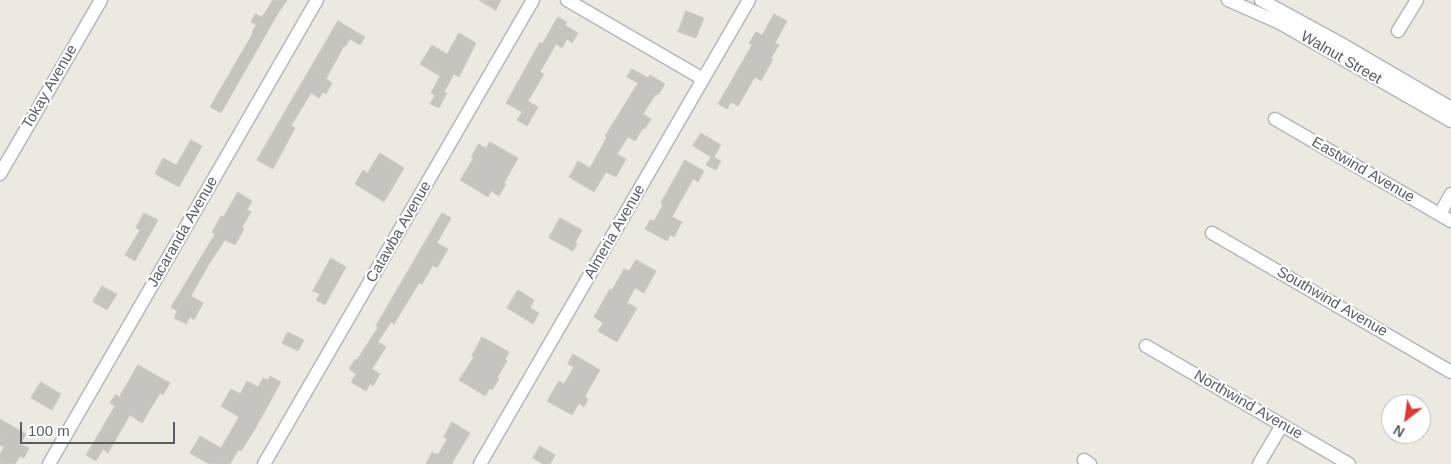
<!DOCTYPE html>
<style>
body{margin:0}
#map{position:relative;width:1451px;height:464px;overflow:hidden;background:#ece9e1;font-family:Arial,sans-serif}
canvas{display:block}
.north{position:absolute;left:1381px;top:394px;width:50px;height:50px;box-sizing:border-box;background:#fff;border:1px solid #bdbec0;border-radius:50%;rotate:210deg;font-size:14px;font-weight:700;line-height:20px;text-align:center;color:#595d61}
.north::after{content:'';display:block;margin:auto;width:18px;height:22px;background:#e23930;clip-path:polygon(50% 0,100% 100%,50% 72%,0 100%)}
.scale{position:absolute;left:20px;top:422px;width:155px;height:22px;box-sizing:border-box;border:2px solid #595d61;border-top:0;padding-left:6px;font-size:15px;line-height:18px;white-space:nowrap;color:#595d61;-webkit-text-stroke:4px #fff;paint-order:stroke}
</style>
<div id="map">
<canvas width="1451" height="464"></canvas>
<div class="north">N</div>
<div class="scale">100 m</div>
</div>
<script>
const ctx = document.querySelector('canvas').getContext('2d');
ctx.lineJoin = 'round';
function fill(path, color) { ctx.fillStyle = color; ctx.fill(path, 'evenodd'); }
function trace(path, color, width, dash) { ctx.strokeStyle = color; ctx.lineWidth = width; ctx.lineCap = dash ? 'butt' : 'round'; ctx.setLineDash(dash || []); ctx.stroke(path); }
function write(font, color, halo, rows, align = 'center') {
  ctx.font = font + ' Arial,sans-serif'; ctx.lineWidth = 4.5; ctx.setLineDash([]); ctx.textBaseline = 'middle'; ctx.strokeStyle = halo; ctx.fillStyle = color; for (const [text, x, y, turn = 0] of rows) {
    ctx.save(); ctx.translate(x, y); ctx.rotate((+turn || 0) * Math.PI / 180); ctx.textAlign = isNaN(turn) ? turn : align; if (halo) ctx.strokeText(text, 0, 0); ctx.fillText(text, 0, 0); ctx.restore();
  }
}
const building = new Path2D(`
 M 273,0 L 287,0 L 277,15 L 221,113 L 210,107 L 253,33 L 252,32 L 256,25 L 251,22 L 255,14 L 262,17 Z
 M 479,0 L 501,0 L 496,10 Z
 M 686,11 L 704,18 L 696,38 L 678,32 Z
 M 774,14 L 787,21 L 775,43 L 779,45 L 771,58 L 773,59 L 761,81 L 755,77 L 738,106 L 731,102 L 727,109 L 718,104 L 752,45 L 749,43 L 756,32 L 762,35 Z
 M 558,17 L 567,22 L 565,25 L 578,33 L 572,43 L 567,39 L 562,48 L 556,44 L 540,72 L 544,74 L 528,101 L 538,107 L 527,126 L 517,120 L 522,112 L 506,103 L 540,42 L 542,44 Z
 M 338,21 L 365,37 L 360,45 L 350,39 L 345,47 L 344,46 L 326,79 L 332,83 L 326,94 L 323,92 L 319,98 L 311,93 L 291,126 L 295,128 L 273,169 L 257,160 Z
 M 459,33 L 476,43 L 459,77 L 454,74 L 444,92 L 447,93 L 439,108 L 430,104 L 435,95 L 431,93 L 440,76 L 420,64 L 432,45 L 447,54 Z
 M 632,69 L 648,78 L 650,75 L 665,84 L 658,95 L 656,94 L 643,114 L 651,119 L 645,129 L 643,128 L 635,141 L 628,137 L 617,154 L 626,159 L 616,177 L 606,172 L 594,192 L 569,177 L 578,161 L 590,168 L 607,137 L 605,136 L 638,83 L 627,77 Z
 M 701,133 L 721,145 L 714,157 L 721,161 L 716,170 L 706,165 L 711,157 L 693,146 Z
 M 191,140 L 202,146 L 179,187 L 155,174 L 163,158 L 176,165 Z
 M 490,142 L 518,158 L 504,183 L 506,184 L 499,196 L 491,191 L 488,197 L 460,180 L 473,159 L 471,158 L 478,144 L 486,148 Z
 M 380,153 L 404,168 L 384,202 L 355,184 L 363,170 L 367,173 Z
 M 685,160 L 704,171 L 698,182 L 693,179 L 672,217 L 682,222 L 674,237 L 670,235 L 667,241 L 645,229 L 650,220 L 654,221 L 663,205 L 661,203 Z
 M 238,192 L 252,201 L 247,210 L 251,212 L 242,227 L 244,229 L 235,245 L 225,240 L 209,264 L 191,296 L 203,303 L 194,320 L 190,317 L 186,324 L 174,318 L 177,311 L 171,307 L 215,234 L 212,232 L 221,216 L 223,217 Z
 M 144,213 L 158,220 L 135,261 L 125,255 L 140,230 L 136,228 Z
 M 442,213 L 451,218 L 437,243 L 448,249 L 437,268 L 433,265 L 422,284 L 419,283 L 394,324 L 391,322 L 378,342 L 386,347 L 372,369 L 380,374 L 373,386 L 370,384 L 366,391 L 351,382 L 356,374 L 349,369 L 355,359 L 357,360 L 378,327 L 376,326 Z
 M 560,218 L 582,230 L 575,243 L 577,244 L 573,251 L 549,238 Z
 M 331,258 L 346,267 L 325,305 L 316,300 L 320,294 L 313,291 Z
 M 636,260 L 656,271 L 644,293 L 635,288 L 627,303 L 637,308 L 617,342 L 598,331 L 603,323 L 594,317 L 610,289 L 612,290 L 624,269 L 629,271 Z
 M 102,286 L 117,294 L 107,310 L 93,302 Z
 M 518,290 L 534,300 L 530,308 L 539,313 L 533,324 L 507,308 Z
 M 288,332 L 304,340 L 298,351 L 282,343 Z
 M 482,337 L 509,352 L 505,359 L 507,361 L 497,378 L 499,379 L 492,390 L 490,388 L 485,396 L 459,380 L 474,357 L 472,356 Z
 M 573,354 L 600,370 L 585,396 L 588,399 L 584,407 L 579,403 L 572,415 L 547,401 L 559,381 L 564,384 L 574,367 L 568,364 Z
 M 138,365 L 170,383 L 163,395 L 160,393 L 142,423 L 130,415 L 108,453 L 103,449 L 96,461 L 86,455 L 115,406 L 110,403 L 116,394 L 119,397 Z
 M 270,376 L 281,382 L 255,429 L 241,451 L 238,450 L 230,464 L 209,464 L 190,453 L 200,436 L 221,448 L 239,417 L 221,406 L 231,389 L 240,394 L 247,381 L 258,387 L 263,378 L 268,380 Z
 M 41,382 L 61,394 L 52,410 L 31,398 Z
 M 0,419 L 26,434 L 20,444 L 29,448 L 24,458 L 20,456 L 15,464 L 0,464 L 0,454 L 4,447 L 0,445 Z
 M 452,422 L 470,433 L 452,463 L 454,464 L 426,464 L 432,452 L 438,455 L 447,439 L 444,437 Z
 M 540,446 L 555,455 L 550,464 L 543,464 L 533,458 Z`);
fill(building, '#c6c4be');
trace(building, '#d0cabf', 1);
const minor = new Path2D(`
 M 567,0 L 703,79
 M 1228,0 L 1280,23 L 1451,121
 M 1261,0 L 1338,42 L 1451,108
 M 1398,31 L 1417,0
 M 1275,119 L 1451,221
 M 0,174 L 101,0
 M 1440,214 L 1451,194
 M 1212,233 L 1451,372
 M 1146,346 L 1349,464
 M 1084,460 L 1090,464
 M 49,464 L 317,0
 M 264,464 L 533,0
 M 480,464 L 749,0
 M 1259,464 L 1282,425`);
trace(minor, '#b3b7bb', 15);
trace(minor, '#fff', 12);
write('15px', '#595d61', '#fff', [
 ["Walnut Street",1341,58,30],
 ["Tokay Avenue",50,87,-60],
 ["Eastwind Avenue",1363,170,30],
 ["Jacaranda Avenue",183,232,-60],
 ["Catawba Avenue",399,232,-60],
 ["Almeria Avenue",615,232,-60],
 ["Southwind Avenue",1332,302,30],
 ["Northwind Avenue",1248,405,30]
]);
</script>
